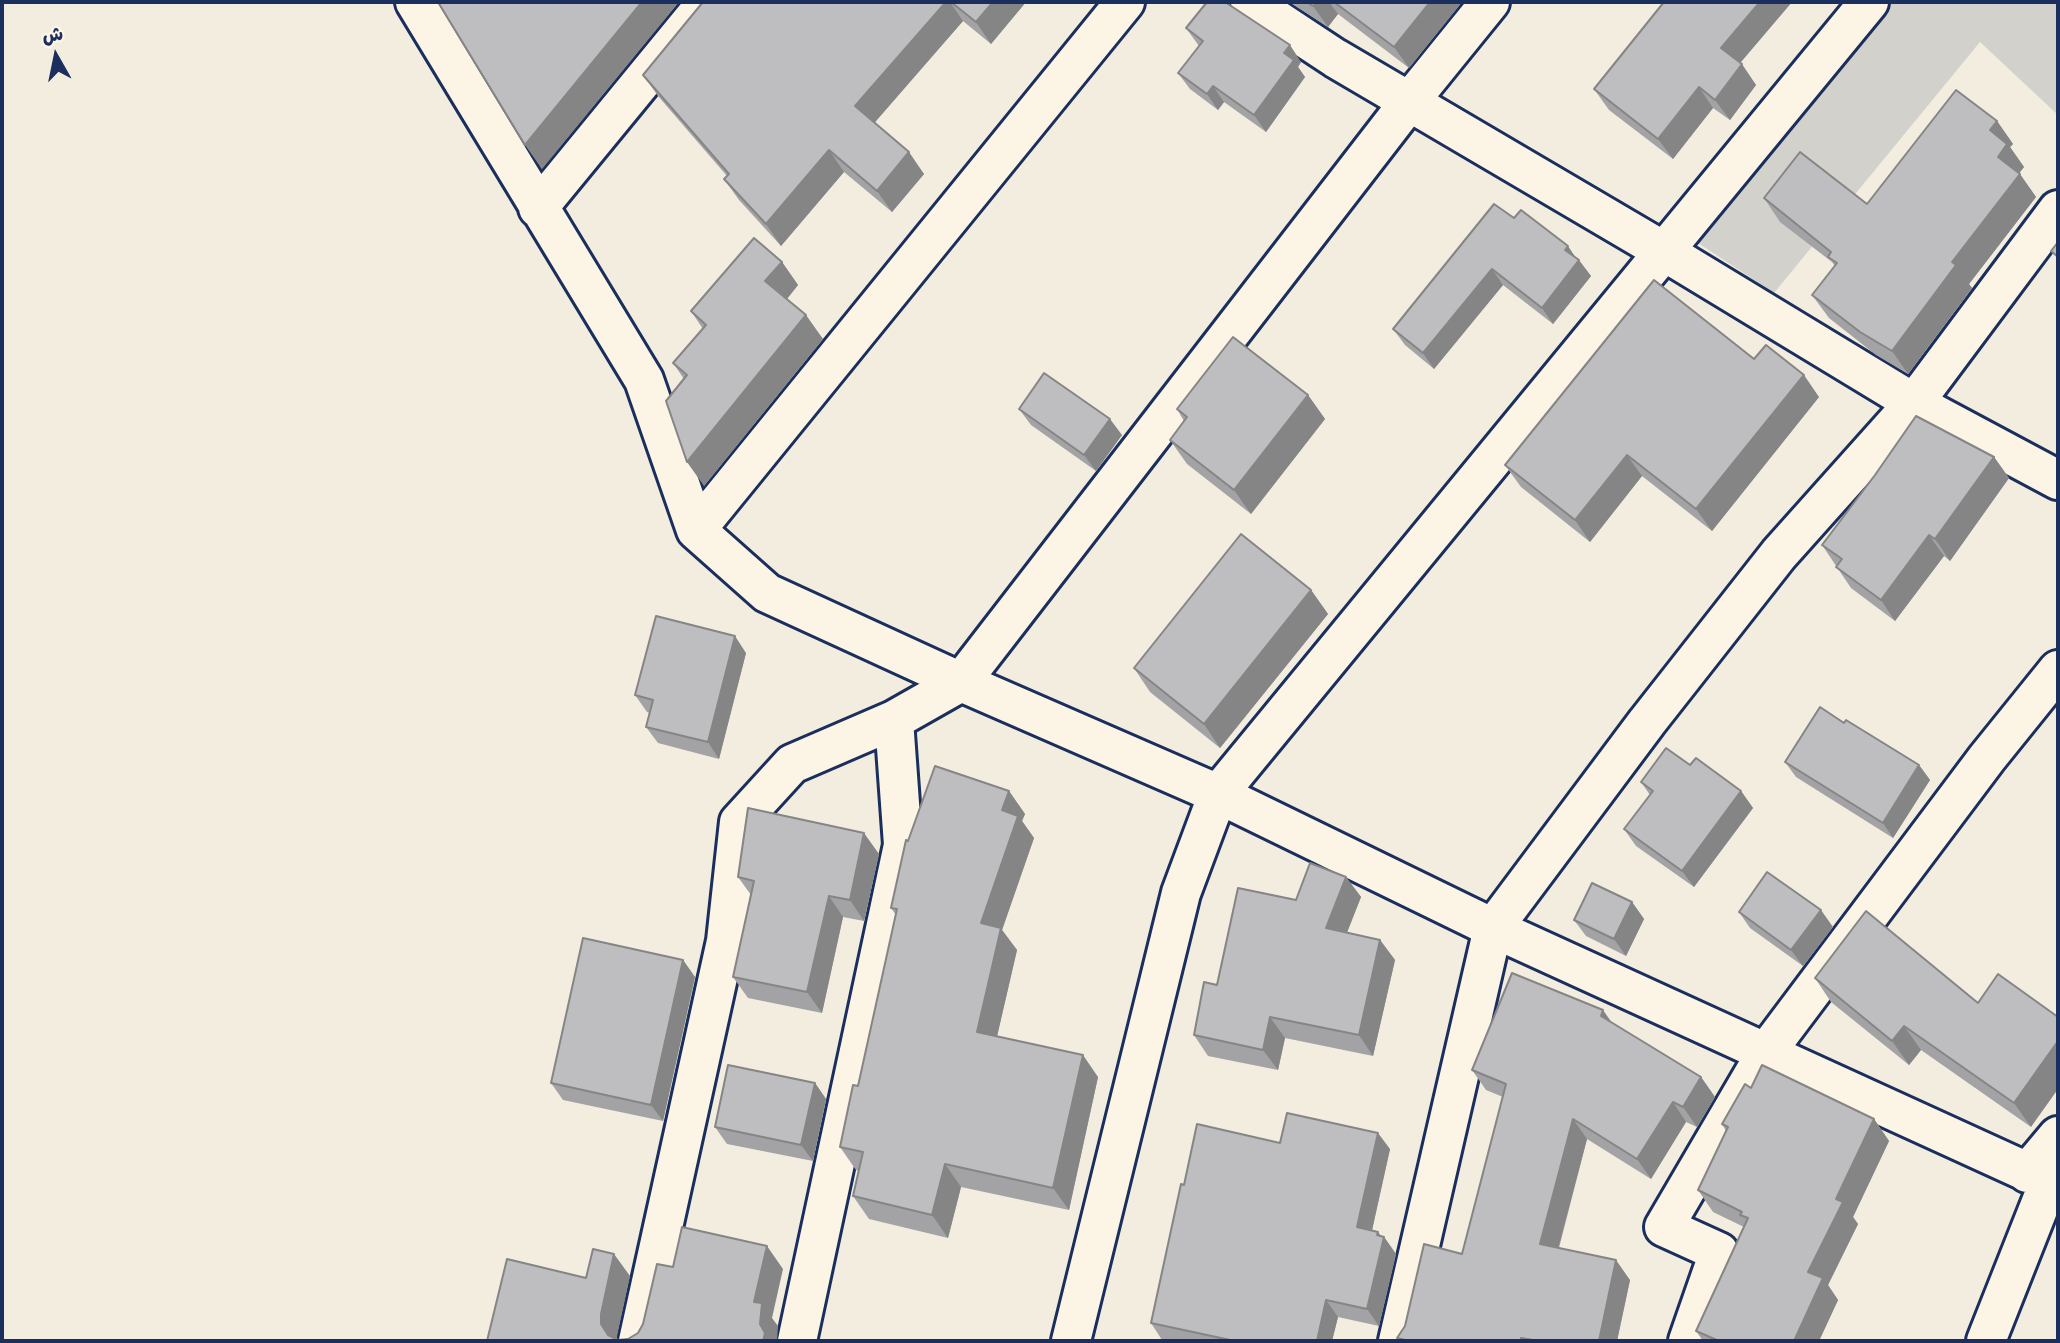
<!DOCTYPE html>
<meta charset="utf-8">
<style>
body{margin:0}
#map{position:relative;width:2060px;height:1343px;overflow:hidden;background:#f3ede0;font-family:Pangolin,"Playpen Sans Arabic",sans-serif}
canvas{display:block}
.frame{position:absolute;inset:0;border:4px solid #1b2f5e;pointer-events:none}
.north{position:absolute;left:21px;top:21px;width:70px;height:70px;-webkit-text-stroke:5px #fcf5e5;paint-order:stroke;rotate:351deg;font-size:19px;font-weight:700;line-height:28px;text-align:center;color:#1b2f5e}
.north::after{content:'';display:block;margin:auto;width:24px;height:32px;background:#1b2f5e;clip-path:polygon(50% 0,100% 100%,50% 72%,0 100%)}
</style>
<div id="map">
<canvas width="2060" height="1343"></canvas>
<div class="frame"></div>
<div class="north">ش</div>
</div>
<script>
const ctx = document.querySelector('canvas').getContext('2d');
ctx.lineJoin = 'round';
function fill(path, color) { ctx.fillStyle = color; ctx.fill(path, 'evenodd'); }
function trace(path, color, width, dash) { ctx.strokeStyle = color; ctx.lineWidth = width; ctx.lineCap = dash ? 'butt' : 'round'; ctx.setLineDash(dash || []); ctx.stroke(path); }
fill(new Path2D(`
 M 1886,2 L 2058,2 L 2058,115 L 1980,42 L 1774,293 L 1695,241 Z`), '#d3d1cc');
const minor = new Path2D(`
 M 415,2 L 644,380 L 696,530 L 767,593 L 961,682 L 1218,794 L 1493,928 L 2058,1186
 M 1250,2 L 1335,58 L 1665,252 L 1914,403 L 2058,480
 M 538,208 L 707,2
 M 696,530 L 1125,2
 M 2027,1173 L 2058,1136
 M 638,1341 L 726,941 L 739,822 L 792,764 L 894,720
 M 797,1341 L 903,845 L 894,720 L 961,682 L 1409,102 L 1490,2
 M 1071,1341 L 1181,893 L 1218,794 L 1869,2
 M 1398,1341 L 1493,928 L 1647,722 L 1779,554 L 1914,403 L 2058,210
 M 1688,1341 L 1719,1252 L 1664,1227 L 1767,1051 L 1987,758 L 2058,670
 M 1986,1341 L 2049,1182`);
trace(minor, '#1b2f5e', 44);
trace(minor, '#fcf5e5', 38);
fill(new Path2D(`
 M 703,2 L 1026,2 L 991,44 L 963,21 L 874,123 L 924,174 L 892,212 L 844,172 L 781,246 L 739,200 L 724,179 L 727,176 L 658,96 L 643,75 Z
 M 1207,2 L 1227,2 L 1229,5 L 1301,62 L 1298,67 L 1305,77 L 1266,132 L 1224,102 L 1218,110 L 1190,89 L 1178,73 L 1199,46 L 1186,28 Z
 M 1289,2 L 1462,2 L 1409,68 L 1338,14 L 1328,27 Z
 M 1664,2 L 1792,2 L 1740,63 L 1756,85 L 1730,120 L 1713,108 L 1673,159 L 1609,110 L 1594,89 Z
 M 1997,121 L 2013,144 L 2010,147 L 2024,167 L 2019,173 L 2036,197 L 1969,284 L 1972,288 L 1908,374 L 1876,355 L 1829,318 L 1812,295 L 1835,266 L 1832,262 L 1780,222 L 1764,198 L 1867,204 Z
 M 1514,218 L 1575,257 L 1591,276 L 1553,324 L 1503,285 L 1434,369 L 1405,345 L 1393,329 Z
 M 782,262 L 798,285 L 787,299 L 823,339 L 704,486 L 684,379 L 673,363 L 703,329 L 691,311 Z
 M 1754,359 L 1819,397 L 1712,531 L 1642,476 L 1590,542 L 1521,487 L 1505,465 Z
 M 1308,395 L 1325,419 L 1251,514 L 1187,464 L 1170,440 L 1184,421 L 1177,409 Z
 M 1019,409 L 1122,435 L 1096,471 L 1031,425 Z
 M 1994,457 L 2009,478 L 1950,561 L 1944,556 L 1895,621 L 1851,588 L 1822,545 Z
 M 1311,590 L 1328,614 L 1220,748 L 1150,692 L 1134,668 Z
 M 746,653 L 719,759 L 658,743 L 646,727 L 650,713 L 647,712 L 635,695 Z
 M 1844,723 L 1919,765 L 1930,780 L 1893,838 L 1796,777 L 1785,762 Z
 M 1690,765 L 1741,791 L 1753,808 L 1694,887 L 1636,846 L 1624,829 L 1650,795 L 1641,782 Z
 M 1009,791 L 1025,814 L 1022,821 L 1034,838 L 1002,930 L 1017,950 L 997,1036 L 1098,1077 L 1069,1210 L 961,1187 L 948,1238 L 869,1219 L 853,1196 L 859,1171 L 856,1170 L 840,1147 L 858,1086 L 896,915 L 891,908 L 908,841 Z
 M 879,854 L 864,921 L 843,917 L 822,1013 L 748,998 L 733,977 L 751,895 L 738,877 Z
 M 1346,877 L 1361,897 L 1347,932 L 1380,940 L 1395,960 L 1373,1056 L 1285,1038 L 1278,1070 L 1208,1056 L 1194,1035 L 1217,985 L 1296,900 Z
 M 1632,902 L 1644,919 L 1626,956 L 1586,936 L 1574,920 Z
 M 1739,912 L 1833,927 L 1803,966 L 1750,928 Z
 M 683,960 L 695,977 L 663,1121 L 563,1100 L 551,1083 Z
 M 1815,978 L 1978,1003 L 2031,1127 L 1921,1050 L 1909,1065 L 1831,1002 Z
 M 1614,1024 L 1701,1077 L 1715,1097 L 1697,1127 L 1686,1122 L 1651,1179 L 1587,1139 L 1559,1248 L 1630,1280 L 1617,1341 L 1399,1341 L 1397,1338 L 1462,1254 L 1503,1097 L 1486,1090 L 1472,1070 Z
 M 815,1083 L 826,1099 L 813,1161 L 727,1144 L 715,1127 Z
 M 1751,1088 L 1874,1119 L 1889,1141 L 1853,1217 L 1858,1224 L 1828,1285 L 1838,1300 L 1819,1341 L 1703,1341 L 1696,1331 L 1744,1227 L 1713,1212 L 1698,1190 L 1726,1131 L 1722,1124 Z
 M 1280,1143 L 1390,1149 L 1372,1230 L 1378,1232 L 1381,1236 L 1384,1237 L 1396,1254 L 1379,1326 L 1338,1317 L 1332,1341 L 1168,1341 L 1162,1340 L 1151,1323 L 1184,1185 Z`), '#a3a3a5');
fill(new Path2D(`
 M 642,2 L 679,2 L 542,169 L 525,145 Z
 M 946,2 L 950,2 L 963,21 L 870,128 L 855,106 Z
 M 993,2 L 1026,2 L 991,44 L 976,22 Z
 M 1317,2 L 1329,2 L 1338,14 L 1328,27 L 1313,6 Z
 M 1430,2 L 1462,2 L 1409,68 L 1394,47 Z
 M 1760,2 L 1792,2 L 1735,69 L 1721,48 Z
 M 1290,45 L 1301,62 L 1298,67 L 1305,77 L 1266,132 L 1254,115 L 1284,53 Z
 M 1742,64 L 1756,85 L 1730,120 L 1715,100 Z
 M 1213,86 L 1224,102 L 1218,110 L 1207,94 Z
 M 1699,87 L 1713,108 L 1673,159 L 1658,139 Z
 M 1997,121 L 2013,144 L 2010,147 L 2024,167 L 2014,180 L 1998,157 L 1990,130 Z
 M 829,150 L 844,172 L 781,246 L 766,224 Z
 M 909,152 L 924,174 L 892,212 L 877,191 Z
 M 2020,174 L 2036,197 L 1969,284 L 1972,288 L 1908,374 L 1892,351 L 1952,262 Z
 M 1568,246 L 1578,261 L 1579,260 L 1591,276 L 1553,324 L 1542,308 L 1565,250 Z
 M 782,262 L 798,285 L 782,305 L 765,281 Z
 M 1492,269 L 1503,285 L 1434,369 L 1423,353 Z
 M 806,315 L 823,339 L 704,486 L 687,462 Z
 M 1804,375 L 1819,397 L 1712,531 L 1696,509 Z
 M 1308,395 L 1325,419 L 1251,514 L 1234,490 Z
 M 1110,419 L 1122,435 L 1096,471 L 1084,455 Z
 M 1627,455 L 1642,476 L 1590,542 L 1575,520 Z
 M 1994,457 L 2009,478 L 1950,561 L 1935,539 Z
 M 1929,535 L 1944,556 L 1895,621 L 1881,600 Z
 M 1311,590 L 1328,614 L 1220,748 L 1204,724 Z
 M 735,636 L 746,653 L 719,759 L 708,742 Z
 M 1919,765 L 1930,780 L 1893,838 L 1883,823 Z
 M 1009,791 L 1025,814 L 1022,821 L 1034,838 L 1002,930 L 1017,950 L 993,1054 L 977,1032 L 981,923 L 1002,810 Z
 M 1741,791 L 1753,808 L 1694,887 L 1682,871 Z
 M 864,833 L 879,854 L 864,921 L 850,900 Z
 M 1346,877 L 1361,897 L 1341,948 L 1326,928 Z
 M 829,896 L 843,917 L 822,1013 L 807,992 Z
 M 1632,902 L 1644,919 L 1626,956 L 1614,939 Z
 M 1821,910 L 1833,927 L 1803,966 L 1791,950 Z
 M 1380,940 L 1395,960 L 1373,1056 L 1359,1035 Z
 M 683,960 L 695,977 L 663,1121 L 651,1105 Z
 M 1603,1010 L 1617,1030 L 1601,1016 Z
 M 1270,1017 L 1285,1038 L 1278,1070 L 1263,1050 Z
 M 1904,1026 L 1921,1050 L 1909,1065 L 1892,1041 Z
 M 2058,1041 L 2058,1089 L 2031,1127 L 2014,1103 Z
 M 1083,1055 L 1098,1077 L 1069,1210 L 1053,1188 Z
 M 1701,1077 L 1715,1097 L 1697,1127 L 1683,1107 Z
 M 815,1083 L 826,1099 L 813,1161 L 801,1145 Z
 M 1673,1102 L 1686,1122 L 1651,1179 L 1637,1159 Z
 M 1573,1119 L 1587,1139 L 1554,1264 L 1540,1244 Z
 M 1874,1119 L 1889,1141 L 1853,1217 L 1858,1224 L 1828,1285 L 1838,1300 L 1819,1341 L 1794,1341 L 1808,1272 L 1836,1199 Z
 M 1378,1133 L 1390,1149 L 1369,1244 L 1357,1227 Z
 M 945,1164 L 961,1187 L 948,1238 L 932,1215 Z
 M 1378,1232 L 1383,1240 L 1384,1237 L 1396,1254 L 1379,1326 L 1367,1309 Z
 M 767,1246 L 783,1269 L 772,1318 L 778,1326 L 777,1341 L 763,1341 L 754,1302 Z
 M 614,1254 L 630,1276 L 617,1336 L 617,1341 L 612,1341 L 601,1324 L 601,1314 Z
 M 1616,1260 L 1630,1280 L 1617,1341 L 1599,1341 Z
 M 1326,1300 L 1338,1317 L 1332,1341 L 1317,1341 Z`), '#858586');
const building = new Path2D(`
 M 438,2 L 642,2 L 525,145 Z
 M 703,2 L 946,2 L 855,106 L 909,152 L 877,191 L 829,150 L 766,224 L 724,179 L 729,174 L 643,75 Z
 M 951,2 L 993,2 L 976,22 Z
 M 1207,2 L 1225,2 L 1290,45 L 1284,53 L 1294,60 L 1254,115 L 1213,86 L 1207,94 L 1178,73 L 1203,41 L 1186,28 Z
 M 1306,2 L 1317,2 L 1313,6 Z
 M 1334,2 L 1430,2 L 1394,47 Z
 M 1664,2 L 1760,2 L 1721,48 L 1742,64 L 1715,100 L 1699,87 L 1658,139 L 1594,89 Z
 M 1956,90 L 1997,121 L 1990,130 L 2007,144 L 1998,157 L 2020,174 L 1952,262 L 1956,265 L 1892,351 L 1860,332 L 1812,295 L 1837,263 L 1828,257 L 1831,252 L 1764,198 L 1800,152 L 1867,204 Z
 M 1494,204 L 1514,218 L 1521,210 L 1568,246 L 1565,250 L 1579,260 L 1542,308 L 1492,269 L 1423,353 L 1393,329 Z
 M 754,238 L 782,262 L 765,281 L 806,315 L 687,462 L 666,401 L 687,375 L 673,363 L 706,325 L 691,311 Z
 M 2058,242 L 2058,257 L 2051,251 Z
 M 1654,280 L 1754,359 L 1766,345 L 1804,375 L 1696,509 L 1627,455 L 1575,520 L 1505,465 Z
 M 1233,337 L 1308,395 L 1234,490 L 1170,440 L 1187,417 L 1177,409 Z
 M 1044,373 L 1110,419 L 1084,455 L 1019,409 Z
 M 1916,416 L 1994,457 L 1935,539 L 1929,535 L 1881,600 L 1836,567 L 1842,559 L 1822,545 L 1875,475 Z
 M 1241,534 L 1311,590 L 1204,724 L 1134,668 Z
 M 656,616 L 735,636 L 708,742 L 646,727 L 653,700 L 635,695 Z
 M 1820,707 L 1844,723 L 1846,720 L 1919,765 L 1883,823 L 1785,762 Z
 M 1666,748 L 1690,765 L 1696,758 L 1741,791 L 1682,871 L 1624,829 L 1653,791 L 1641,782 Z
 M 935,766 L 1009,791 L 1002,810 L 1018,816 L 981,923 L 1001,928 L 977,1032 L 1083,1055 L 1053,1188 L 945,1164 L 932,1215 L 853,1196 L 863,1152 L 840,1147 L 853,1085 L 858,1086 L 897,909 L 891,908 L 906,840 L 908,841 Z
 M 748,808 L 864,833 L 850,900 L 829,896 L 807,992 L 733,977 L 754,881 L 738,877 Z
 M 1310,863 L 1346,877 L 1326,928 L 1380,940 L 1359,1035 L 1270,1017 L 1263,1050 L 1194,1035 L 1204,982 L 1217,985 L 1238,888 L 1296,900 Z
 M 1767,872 L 1821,910 L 1791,950 L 1739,912 Z
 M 1592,883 L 1632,902 L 1614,939 L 1574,920 Z
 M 1866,911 L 1978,1003 L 1998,974 L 2058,1017 L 2058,1041 L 2014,1103 L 1904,1026 L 1892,1041 L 1815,978 Z
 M 583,938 L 683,960 L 651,1105 L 551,1083 Z
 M 1512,973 L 1603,1010 L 1601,1016 L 1701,1077 L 1683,1107 L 1673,1102 L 1637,1159 L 1573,1119 L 1540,1244 L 1616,1260 L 1599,1341 L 1539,1341 L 1521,1338 L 1521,1341 L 1409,1341 L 1397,1338 L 1405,1326 L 1424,1244 L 1462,1254 L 1506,1084 L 1472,1070 Z
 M 728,1065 L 815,1083 L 801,1145 L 715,1127 Z
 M 1762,1065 L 1874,1119 L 1836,1199 L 1843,1202 L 1808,1272 L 1823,1278 L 1794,1341 L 1719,1341 L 1696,1331 L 1748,1218 L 1740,1215 L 1742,1212 L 1698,1190 L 1728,1127 L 1722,1124 L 1745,1084 L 1751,1088 Z
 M 1287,1113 L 1378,1133 L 1357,1227 L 1378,1232 L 1377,1235 L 1384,1237 L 1367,1309 L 1326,1300 L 1317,1341 L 1235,1341 L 1151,1323 L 1181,1184 L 1184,1185 L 1197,1124 L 1280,1143 Z
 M 682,1227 L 767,1246 L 754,1302 L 762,1303 L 760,1324 L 765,1333 L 763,1341 L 487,1341 L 507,1259 L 586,1278 L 593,1249 L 614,1254 L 601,1314 L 601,1324 L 608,1335 L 618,1340 L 628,1339 L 638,1333 L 643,1324 L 657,1264 L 673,1267 Z`);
fill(building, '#bebec0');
trace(building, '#858586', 2);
</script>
